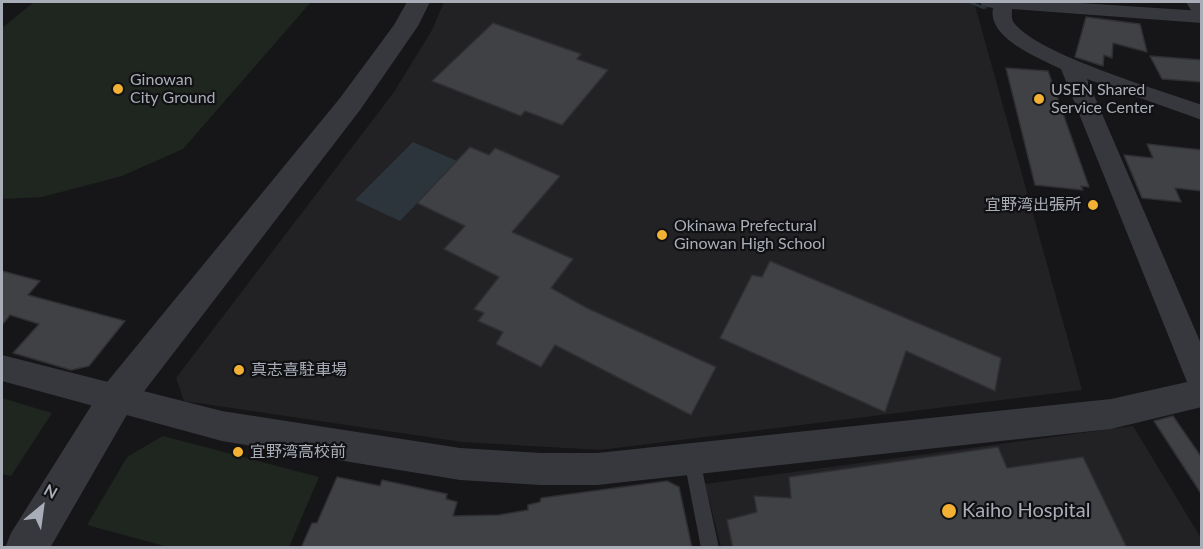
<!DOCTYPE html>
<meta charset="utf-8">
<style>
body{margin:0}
#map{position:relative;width:1203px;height:549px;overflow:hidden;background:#161618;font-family:Lato,sans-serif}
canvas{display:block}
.frame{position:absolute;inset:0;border:3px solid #a8adb8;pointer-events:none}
.north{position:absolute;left:12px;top:477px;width:60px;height:60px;-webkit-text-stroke:4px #111113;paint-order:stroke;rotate:29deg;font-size:16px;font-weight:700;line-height:24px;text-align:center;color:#a8adb8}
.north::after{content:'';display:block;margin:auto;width:21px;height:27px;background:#a8adb8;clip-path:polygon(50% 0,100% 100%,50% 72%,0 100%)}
</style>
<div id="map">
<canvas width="1203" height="549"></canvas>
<div class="frame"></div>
<div class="north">N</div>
</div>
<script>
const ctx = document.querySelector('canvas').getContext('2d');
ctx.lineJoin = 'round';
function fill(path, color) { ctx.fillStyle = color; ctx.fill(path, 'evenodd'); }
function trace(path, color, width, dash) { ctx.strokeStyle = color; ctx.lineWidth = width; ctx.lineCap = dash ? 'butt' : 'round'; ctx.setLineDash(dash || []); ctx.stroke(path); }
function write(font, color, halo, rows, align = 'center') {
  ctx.font = font + ' Lato,"Noto Sans JP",sans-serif'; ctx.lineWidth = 4.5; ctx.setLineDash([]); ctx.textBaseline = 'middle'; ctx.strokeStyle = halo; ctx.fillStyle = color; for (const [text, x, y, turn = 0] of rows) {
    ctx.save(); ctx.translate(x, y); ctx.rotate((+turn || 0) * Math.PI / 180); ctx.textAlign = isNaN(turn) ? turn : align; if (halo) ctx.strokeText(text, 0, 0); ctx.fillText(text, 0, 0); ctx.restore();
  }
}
fill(new Path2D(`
 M 444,2 L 974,2 L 1082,390 L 600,450 L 462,442 L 184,401 L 176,378 L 394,92 L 432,30 Z
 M 1133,426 L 1201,538 L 1201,547 L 721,547 L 705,484 Z`), '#222225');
fill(new Path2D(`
 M 34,2 L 311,2 L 183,149 L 122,176 L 42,197 L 2,199 L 2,28 Z
 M 2,398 L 52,413 L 11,476 L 2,474 Z
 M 163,436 L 319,477 L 289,547 L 168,547 L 87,525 L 127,457 Z`), '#1e261f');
fill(new Path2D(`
 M 413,142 L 457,161 L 400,221 L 355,200 Z`), '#2c353c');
fill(new Path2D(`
 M 966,2 L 973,2 L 988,8 L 983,9 Z`), '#2c353c');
const building = new Path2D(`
 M 1086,17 L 1140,24 L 1147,52 L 1113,43 L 1112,58 L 1104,55 L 1103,66 L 1075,57 Z
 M 493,23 L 581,54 L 577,59 L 608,70 L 562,125 L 525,111 L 521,116 L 432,81 Z
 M 1150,56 L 1202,60 L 1202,82 L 1162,79 Z
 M 1006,68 L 1048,71 L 1089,187 L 1081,186 L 1083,190 L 1035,185 Z
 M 1147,144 L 1202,150 L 1202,191 L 1175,188 L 1181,202 L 1142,198 L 1124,155 L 1153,158 Z
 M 470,147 L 489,155 L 495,148 L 560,176 L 512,232 L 573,259 L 551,288 L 587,308 L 716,367 L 691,415 L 555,345 L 541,367 L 496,344 L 503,332 L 478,321 L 484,313 L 474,309 L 499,277 L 444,249 L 465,226 L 417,203 Z
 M 770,261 L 1001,358 L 995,391 L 906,351 L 885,412 L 720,338 L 752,275 L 762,277 Z
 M 2,271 L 40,281 L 28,295 L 125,321 L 89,366 L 71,370 L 13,353 L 39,324 L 10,315 L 2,325 Z
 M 1173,416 L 1202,458 L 1202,495 L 1154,421 Z
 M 998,447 L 1007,468 L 1083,457 L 1127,548 L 733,548 L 727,520 L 757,512 L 754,496 L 791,498 L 789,477 Z
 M 337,477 L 380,486 L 382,480 L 447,494 L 446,499 L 457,502 L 453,516 L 499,515 L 528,510 L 528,505 L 540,502 L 541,498 L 667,481 L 679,487 L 692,548 L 301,548 L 312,523 L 317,523 Z`);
fill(building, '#404145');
trace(building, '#303034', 1.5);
fill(new Path2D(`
 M 692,452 L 698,454 L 700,460 L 719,548 L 701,548 L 684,460 L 686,454 Z`), '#37383d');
fill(new Path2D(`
 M 980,2 L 1065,2 L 1202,11 L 1202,23 L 1012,9 C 1012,14 1011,19 1014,23 C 1039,55 1160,90 1202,105 L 1202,120 L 1087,79 L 1202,346 L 1202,407 L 1111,429 L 597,485 L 541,485 L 460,480 L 222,441 L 2,381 L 2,355 L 222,411 L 460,448 L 541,453 L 597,453 L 1111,399 L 1187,382 L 1061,69 C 1039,58 987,38 993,8 L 982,6 Z`), '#37383d');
fill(new Path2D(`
 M 407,2 L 430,2 L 418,26 L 360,110 L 129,411 L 50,548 L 5,548 L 11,533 L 103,387 L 340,98 L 394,25 Z
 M 1186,2 L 1202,2 L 1202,17 L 1194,15 Z`), '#37383d');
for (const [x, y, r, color] of [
 [118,89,6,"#f2b134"],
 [1039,99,6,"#f2b134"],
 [1093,205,6,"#f2b134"],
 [662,235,6,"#f2b134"],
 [239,370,6,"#f2b134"],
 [238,452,6,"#f2b134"],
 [949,511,8,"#f2b134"]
]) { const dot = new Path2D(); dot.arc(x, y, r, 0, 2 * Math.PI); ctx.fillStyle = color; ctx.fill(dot); trace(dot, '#111113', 2); }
write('16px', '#a8adb8', '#111113', [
 ["Ginowan",130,80],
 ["City Ground",130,98],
 ["USEN Shared",1051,90],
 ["Service Center",1051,108],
 ["宜野湾出張所",1081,205,"right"],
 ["Okinawa Prefectural",674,226],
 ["Ginowan High School",674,244],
 ["真志喜駐車場",251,370],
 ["宜野湾高校前",250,452]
], 'left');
write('20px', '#a8adb8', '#111113', [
 ["Kaiho Hospital",962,511]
], 'left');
</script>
